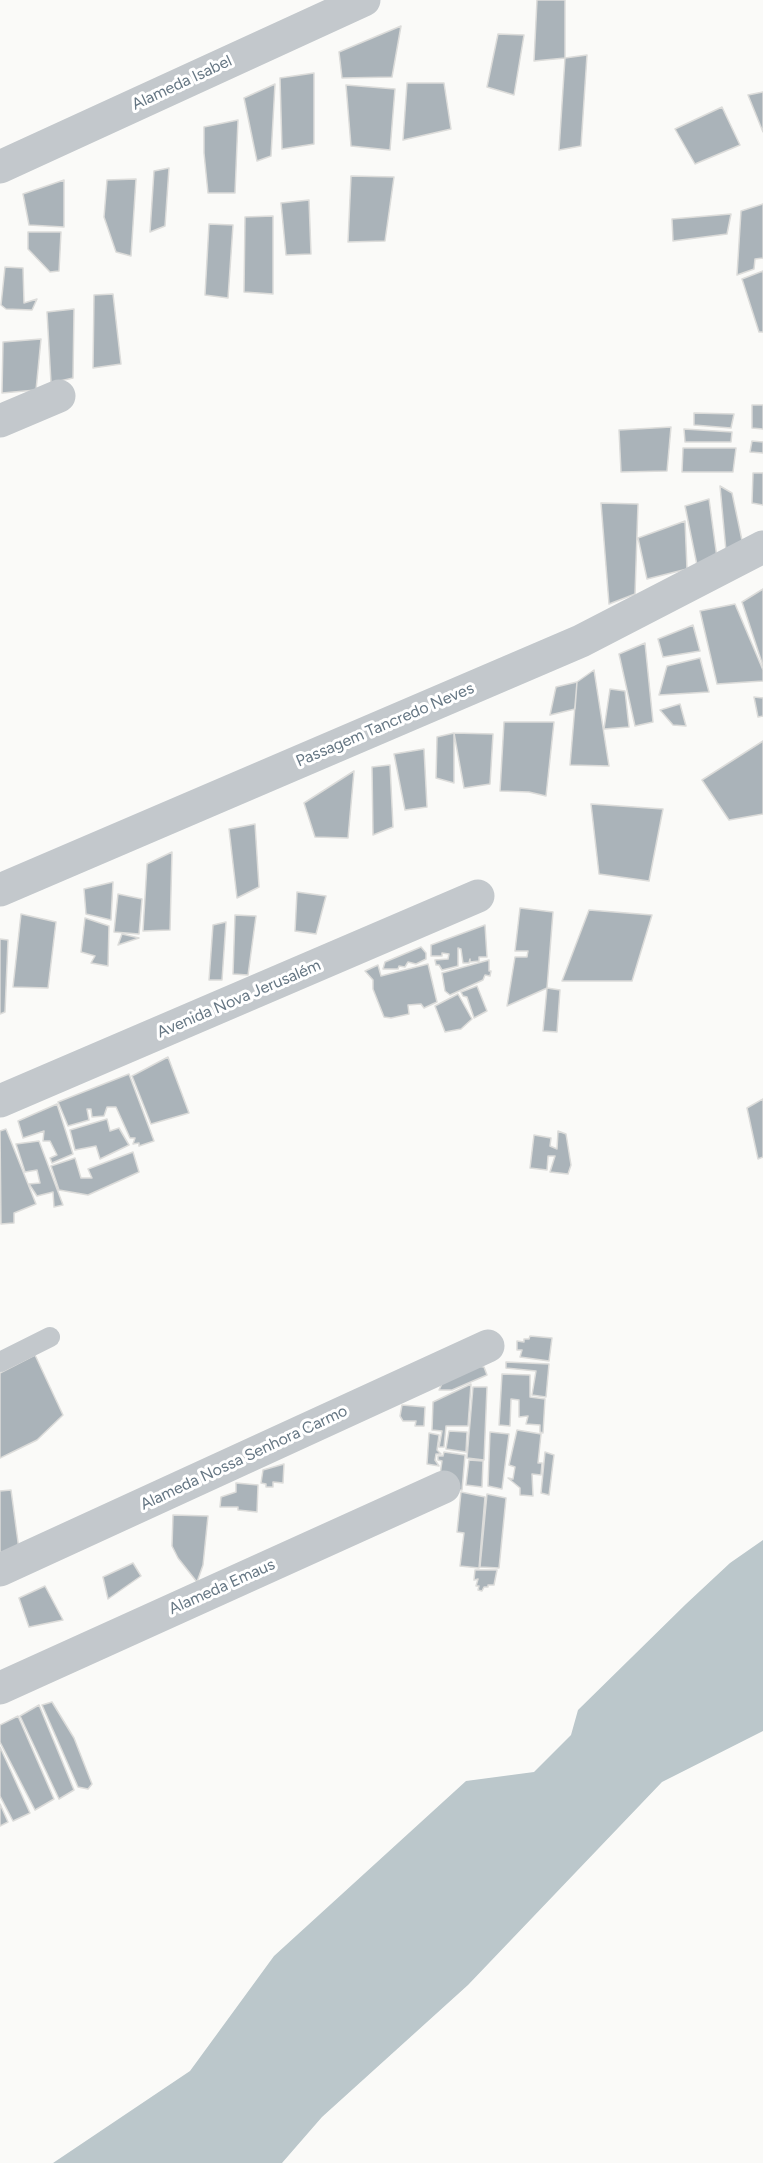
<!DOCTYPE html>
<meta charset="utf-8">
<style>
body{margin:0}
canvas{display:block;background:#fafaf8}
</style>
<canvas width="763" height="2163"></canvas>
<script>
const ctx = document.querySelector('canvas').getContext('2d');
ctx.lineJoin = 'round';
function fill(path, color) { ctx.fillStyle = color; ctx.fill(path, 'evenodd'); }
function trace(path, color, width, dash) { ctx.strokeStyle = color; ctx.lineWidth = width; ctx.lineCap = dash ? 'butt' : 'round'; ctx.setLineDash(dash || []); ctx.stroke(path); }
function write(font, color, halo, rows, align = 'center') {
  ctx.font = font + ' Figtree,sans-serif'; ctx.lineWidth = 6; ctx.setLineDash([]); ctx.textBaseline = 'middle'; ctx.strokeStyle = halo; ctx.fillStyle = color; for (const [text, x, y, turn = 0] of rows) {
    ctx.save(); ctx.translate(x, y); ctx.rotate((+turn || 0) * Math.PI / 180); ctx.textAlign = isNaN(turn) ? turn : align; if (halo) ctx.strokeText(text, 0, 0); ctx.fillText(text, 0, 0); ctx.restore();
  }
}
fill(new Path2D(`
 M 763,1540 L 763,1731 L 662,1782 L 468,1985 L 322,2117 L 282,2163 L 53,2163 L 190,2071 L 274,1956 L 466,1781 L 534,1772 L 571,1735 L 578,1710 L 686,1604 L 730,1563 Z`), '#bbc7cb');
const building = new Path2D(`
 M 537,0 L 565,0 L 565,58 L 534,61 Z
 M 401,26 L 392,77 L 342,78 L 339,52 Z
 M 498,34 L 524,35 L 514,95 L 487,87 Z
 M 587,55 L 581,146 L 559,150 L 565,58 Z
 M 314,73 L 314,144 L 282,149 L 280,78 Z
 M 407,83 L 444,83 L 451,129 L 403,140 Z
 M 275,84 L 271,156 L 257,161 L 244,98 Z
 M 346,85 L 395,89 L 390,150 L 351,146 Z
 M 763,92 L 763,132 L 748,95 Z
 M 722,107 L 740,145 L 695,164 L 675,129 Z
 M 238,120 L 235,193 L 208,193 L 204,153 L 204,127 Z
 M 169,168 L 165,226 L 150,232 L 154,171 Z
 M 351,176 L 394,177 L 385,241 L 348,242 Z
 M 136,179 L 131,256 L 116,252 L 104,217 L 107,180 Z
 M 64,180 L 64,227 L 29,225 L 23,194 Z
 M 309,200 L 311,254 L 286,255 L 281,203 Z
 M 763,204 L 763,258 L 755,259 L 754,269 L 737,275 L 741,211 Z
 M 731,214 L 727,234 L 673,241 L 672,219 Z
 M 273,216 L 273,294 L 244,292 L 245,217 Z
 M 209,224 L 233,225 L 228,298 L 205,295 Z
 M 28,232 L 61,232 L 59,271 L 50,272 L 28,249 Z
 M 5,267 L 23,268 L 24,303 L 37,299 L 32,310 L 6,309 L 1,305 Z
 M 763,271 L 763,332 L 759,332 L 742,279 Z
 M 113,294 L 121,364 L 93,368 L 94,295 Z
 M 74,309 L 73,378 L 51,383 L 47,312 Z
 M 41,339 L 36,390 L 2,393 L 3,342 Z
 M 752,405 L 763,405 L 763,429 L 752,428 Z
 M 694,413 L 734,414 L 731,428 L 694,425 Z
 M 671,427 L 667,471 L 621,472 L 619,430 Z
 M 684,429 L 732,432 L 731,442 L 685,442 Z
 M 752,441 L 763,442 L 763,453 L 750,452 Z
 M 683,448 L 736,448 L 733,472 L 682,472 Z
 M 753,473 L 763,473 L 763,505 L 752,503 Z
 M 720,486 L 732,493 L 743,545 L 726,551 Z
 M 709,499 L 717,558 L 697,565 L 685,506 Z
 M 601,503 L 638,504 L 635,594 L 609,604 Z
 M 685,521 L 687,569 L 647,579 L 638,538 Z
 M 763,589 L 763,666 L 742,602 Z
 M 735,604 L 763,670 L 763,681 L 717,684 L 700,611 Z
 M 693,625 L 700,651 L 663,657 L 658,639 Z
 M 645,643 L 653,722 L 635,726 L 619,654 Z
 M 700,658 L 709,692 L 659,695 L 667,666 Z
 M 594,670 L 609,766 L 570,765 L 577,682 Z
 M 577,682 L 575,709 L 550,715 L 556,687 Z
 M 610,689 L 625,691 L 629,727 L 604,729 Z
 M 754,697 L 763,698 L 763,716 L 758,717 Z
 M 680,704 L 686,726 L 673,725 L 660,710 Z
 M 504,722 L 554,722 L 546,796 L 529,792 L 500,791 Z
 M 454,733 L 493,734 L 490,784 L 464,788 Z
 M 454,733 L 454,783 L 436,778 L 437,737 Z
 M 763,741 L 763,814 L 729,820 L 702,780 Z
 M 424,749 L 427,807 L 405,810 L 394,754 Z
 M 390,765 L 393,827 L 373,835 L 372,767 Z
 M 354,771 L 348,838 L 315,837 L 304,803 Z
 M 591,804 L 663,809 L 649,881 L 599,874 Z
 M 255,824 L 259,887 L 237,898 L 229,829 Z
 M 172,852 L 170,930 L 143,931 L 147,864 Z
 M 113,882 L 111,920 L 86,914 L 84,889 Z
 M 297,892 L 326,896 L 316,934 L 295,931 Z
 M 118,894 L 142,899 L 139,934 L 114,932 Z
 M 520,908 L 553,912 L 547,988 L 507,1006 L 515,957 L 527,957 L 528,951 L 515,951 Z
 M 589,910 L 652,915 L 632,981 L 562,981 Z
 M 21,914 L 56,922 L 48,988 L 13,987 Z
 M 235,915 L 256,916 L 248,975 L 233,974 Z
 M 85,918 L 109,926 L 108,966 L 91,963 L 95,956 L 81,952 Z
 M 226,922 L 222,980 L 209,980 L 213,925 Z
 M 485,925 L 487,957 L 479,957 L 479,961 L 470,962 L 470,959 L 469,963 L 463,963 L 461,949 L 458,948 L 458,966 L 442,970 L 439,965 L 436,965 L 435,960 L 448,959 L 449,954 L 442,953 L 442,956 L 431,956 L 431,945 Z
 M 122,934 L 139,938 L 118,945 Z
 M 0,939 L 8,940 L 5,1012 L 0,1014 Z
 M 421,947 L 426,953 L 426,959 L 416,964 L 408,962 L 405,967 L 399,966 L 398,969 L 383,969 L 385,962 Z
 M 489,960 L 489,971 L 491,971 L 490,976 L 485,975 L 483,980 L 450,995 L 445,991 L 442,973 Z
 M 428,964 L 437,1002 L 424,1008 L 421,1004 L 408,1005 L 409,1014 L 391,1018 L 384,1017 L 373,989 L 373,980 L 365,971 L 378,965 L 381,976 Z
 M 477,986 L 487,1011 L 474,1018 L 467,997 L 463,996 L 461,992 Z
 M 547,988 L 560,990 L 557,1032 L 543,1031 Z
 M 458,994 L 472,1019 L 461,1029 L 445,1032 L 435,1006 Z
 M 168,1057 L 189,1113 L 151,1124 L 132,1076 Z
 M 129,1074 L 154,1141 L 139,1146 L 139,1143 L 133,1144 L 135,1138 L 130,1138 L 116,1107 L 107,1107 L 104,1116 L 92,1117 L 91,1109 L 87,1109 L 89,1120 L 68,1126 L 58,1102 Z
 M 763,1099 L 763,1157 L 758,1159 L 747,1108 Z
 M 57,1104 L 73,1154 L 52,1163 L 50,1158 L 57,1155 L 50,1141 L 43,1141 L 44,1131 L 23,1138 L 18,1121 Z
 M 107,1119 L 110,1131 L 119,1128 L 129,1145 L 100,1159 L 96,1146 L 75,1150 L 70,1130 Z
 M 6,1129 L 36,1204 L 14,1213 L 14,1223 L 1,1224 L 0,1131 Z
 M 558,1131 L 566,1134 L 571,1165 L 568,1174 L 550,1172 L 555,1156 L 548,1156 L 547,1170 L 530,1168 L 534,1135 L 551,1138 L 550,1146 L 557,1149 Z
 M 39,1141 L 63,1205 L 54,1207 L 53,1192 L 37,1196 L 29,1184 L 40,1183 L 37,1170 L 25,1172 L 16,1144 Z
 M 133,1152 L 139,1172 L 88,1195 L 59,1190 L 51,1166 L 75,1158 L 81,1178 L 92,1178 L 88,1169 Z
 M 530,1336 L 552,1338 L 549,1361 L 520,1357 L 522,1350 L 517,1350 L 517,1341 L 524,1342 L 524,1339 L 529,1339 Z
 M 35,1355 L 63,1415 L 37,1440 L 0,1458 L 0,1373 Z
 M 506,1362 L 549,1364 L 546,1397 L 532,1395 L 536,1371 L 506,1368 Z
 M 452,1363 L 484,1367 L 487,1375 L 452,1390 L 439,1390 Z
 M 502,1374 L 530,1375 L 530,1397 L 545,1399 L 543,1433 L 540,1432 L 540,1425 L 526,1424 L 528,1416 L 519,1417 L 519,1400 L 511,1399 L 510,1426 L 499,1425 Z
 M 471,1384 L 468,1426 L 446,1426 L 444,1447 L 439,1447 L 442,1431 L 432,1430 L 433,1402 Z
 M 473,1387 L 487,1387 L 484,1460 L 467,1458 Z
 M 402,1405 L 425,1407 L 424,1426 L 415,1426 L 416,1421 L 403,1421 L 400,1416 Z
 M 517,1430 L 541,1434 L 538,1463 L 542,1463 L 541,1475 L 532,1474 L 533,1496 L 520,1495 L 520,1488 L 508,1478 L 513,1479 L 515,1467 L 509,1465 Z
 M 449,1431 L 467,1432 L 466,1452 L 446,1449 Z
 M 490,1432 L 509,1434 L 502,1489 L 488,1486 Z
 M 429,1433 L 439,1435 L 437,1450 L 441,1454 L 436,1454 L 435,1460 L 439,1466 L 427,1464 Z
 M 444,1452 L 465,1455 L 462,1490 L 455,1490 L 439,1482 L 442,1461 L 438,1460 L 438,1456 L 443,1456 Z
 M 545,1452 L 554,1455 L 549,1495 L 541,1493 Z
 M 469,1460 L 483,1461 L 482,1487 L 466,1485 Z
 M 284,1464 L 283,1483 L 273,1482 L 273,1487 L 266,1487 L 266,1484 L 261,1483 L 263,1470 Z
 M 236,1483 L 258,1485 L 257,1512 L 238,1510 L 238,1507 L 220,1507 L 221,1497 L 236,1492 Z
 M 11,1490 L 20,1557 L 0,1552 L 0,1491 Z
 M 461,1492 L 485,1497 L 479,1568 L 460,1566 L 464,1533 L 457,1532 Z
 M 487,1494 L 506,1498 L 499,1568 L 480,1567 Z
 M 173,1515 L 208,1516 L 203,1565 L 197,1582 L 178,1558 L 172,1546 Z
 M 133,1563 L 141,1576 L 108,1599 L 103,1577 Z
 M 475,1570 L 497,1570 L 494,1585 L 488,1585 L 488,1587 L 484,1587 L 482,1591 L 478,1590 L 479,1586 L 476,1586 L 478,1579 L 474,1580 Z
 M 45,1586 L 63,1620 L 29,1627 L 19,1598 Z
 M 52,1702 L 74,1738 L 92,1784 L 88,1789 L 78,1787 L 42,1705 Z
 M 39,1705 L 74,1790 L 59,1799 L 20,1716 Z
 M 18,1716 L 54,1799 L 35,1810 L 0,1742 L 0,1725 Z
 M 0,1747 L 30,1813 L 13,1821 L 0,1796 Z
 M 0,1804 L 8,1822 L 0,1826 Z`);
fill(building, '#aab3b9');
trace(building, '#dcdcda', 1.5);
trace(new Path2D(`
 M 0,1362 L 50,1337`), '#c3c8cc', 20);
trace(new Path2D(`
 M 0,167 L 364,0
 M 0,421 L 59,396
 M 0,890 L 581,641 L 763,547
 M 0,1101 L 478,896
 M 0,1570 L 488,1346
 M 0,1688 L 444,1487`), '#c3c8cc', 33);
write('16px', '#657683', '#fff', [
 ["Alameda Isabel",182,83,-25],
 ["Passagem Tancredo Neves",385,725,-23],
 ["Avenida Nova Jerusalém",239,999,-23],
 ["Alameda Nossa Senhora Carmo",244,1458,-25],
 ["Alameda Emaus",222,1587,-24]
]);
</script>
